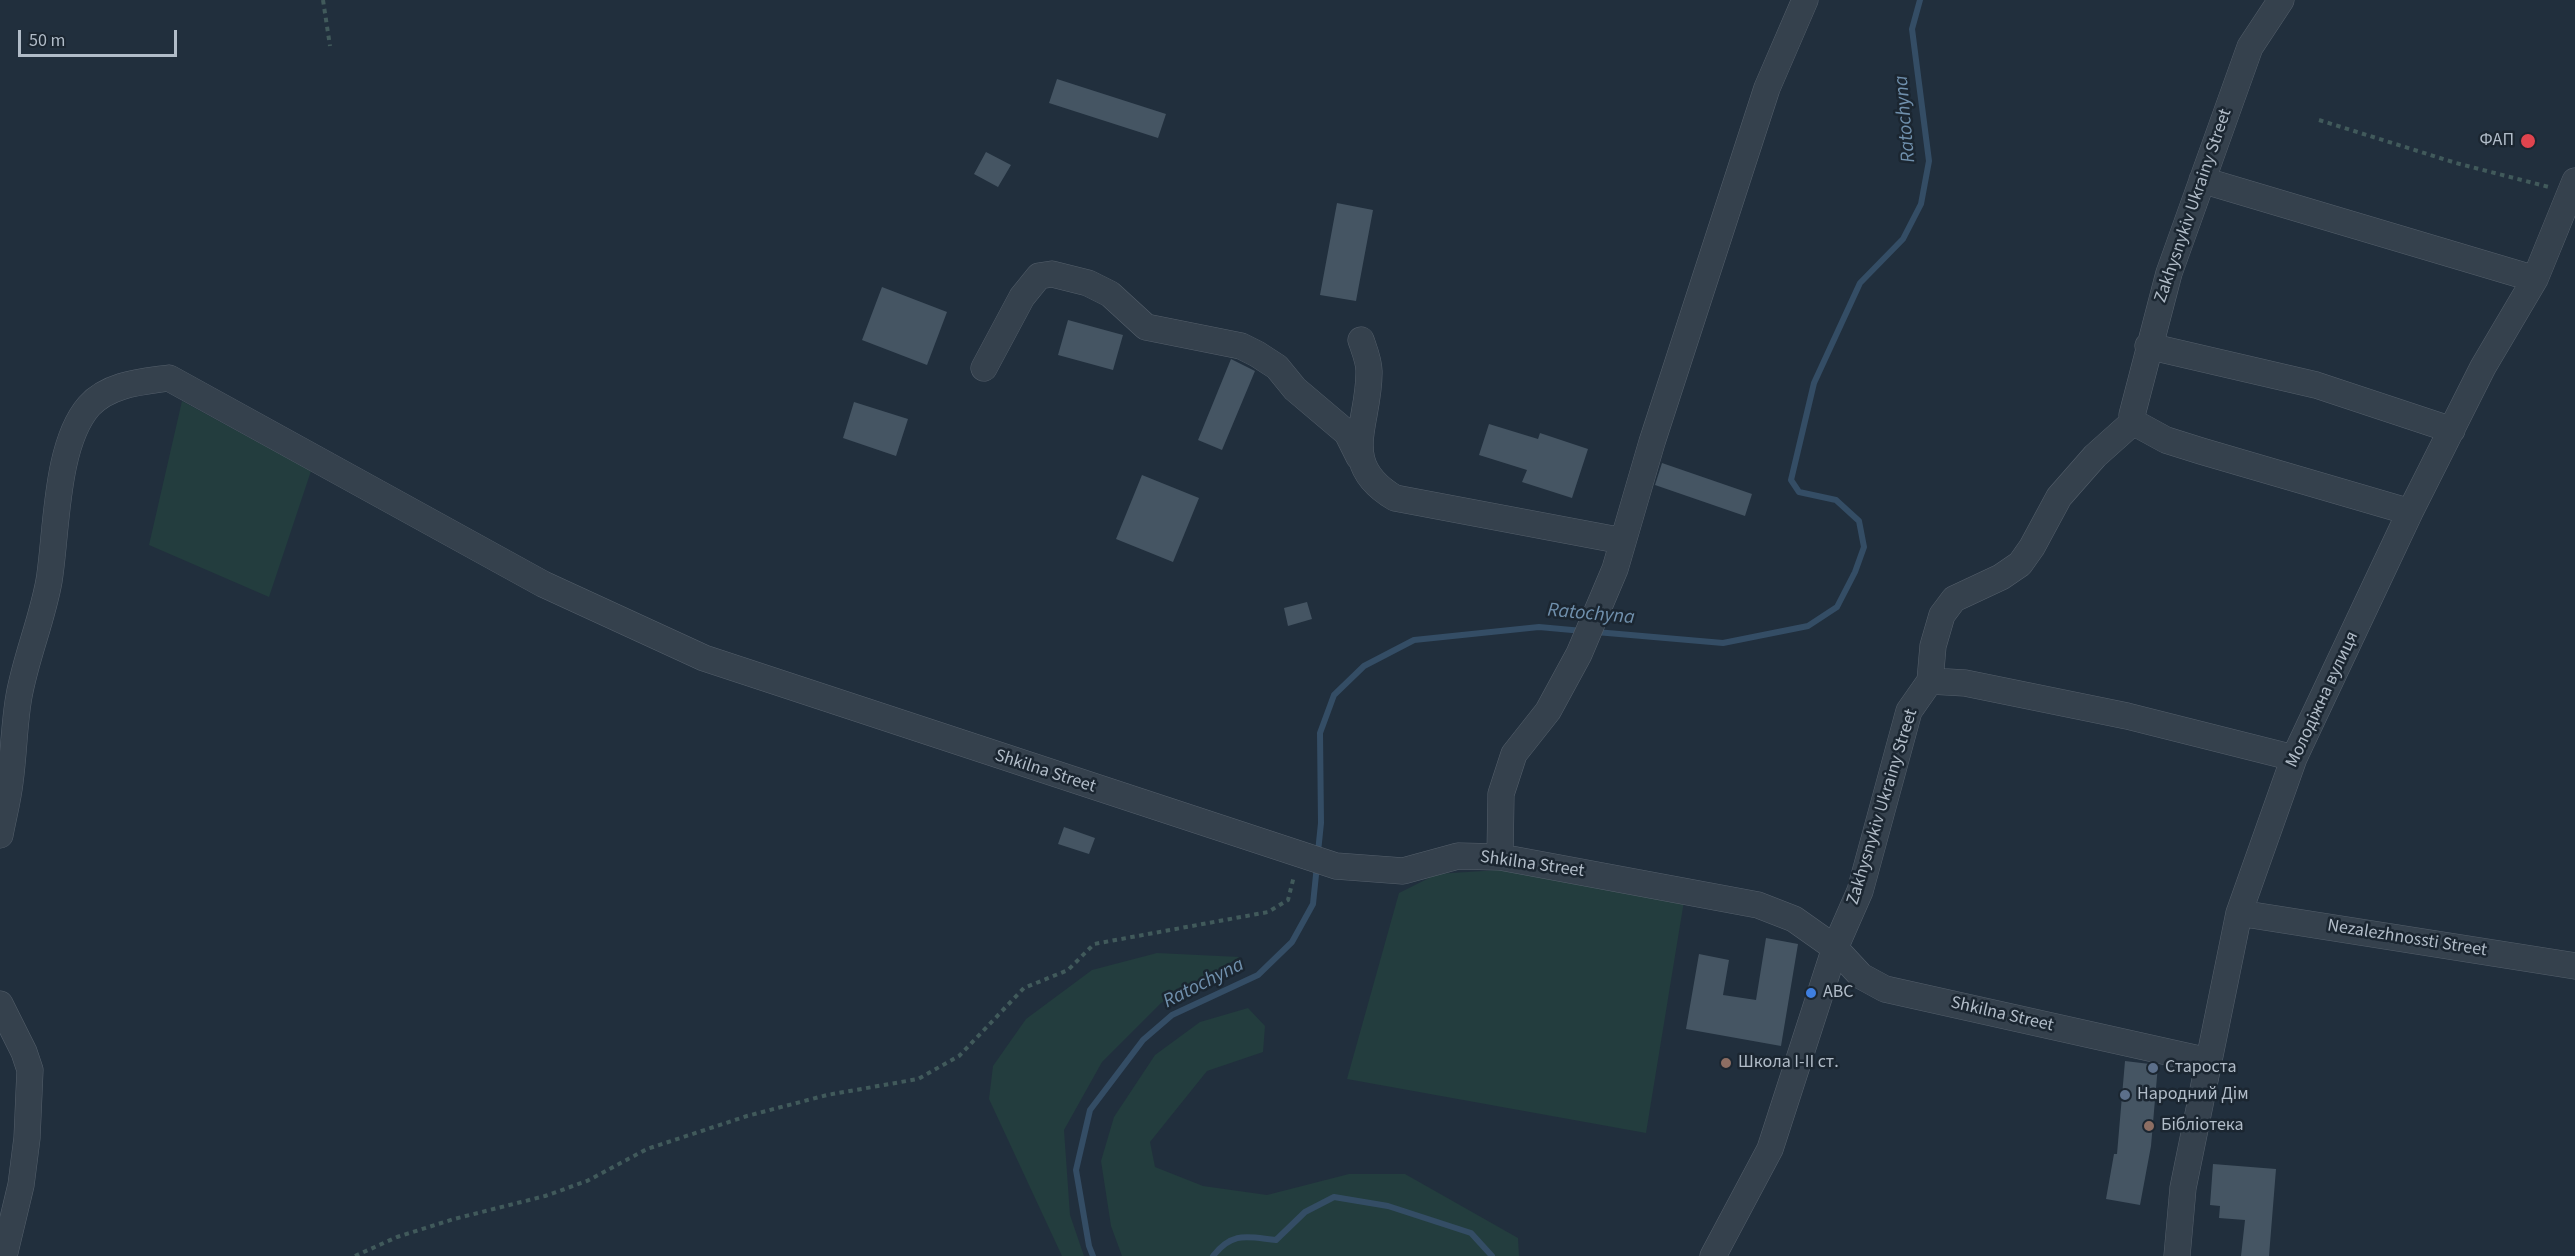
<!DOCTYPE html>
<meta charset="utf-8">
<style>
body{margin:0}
#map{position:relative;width:2575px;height:1256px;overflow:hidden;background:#212f3d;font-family:"Source Sans 3",sans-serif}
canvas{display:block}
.scale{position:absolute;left:18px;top:30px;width:159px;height:27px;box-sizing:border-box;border:3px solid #b1bcc8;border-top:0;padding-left:8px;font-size:18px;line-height:21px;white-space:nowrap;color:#b1bcc8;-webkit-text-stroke:4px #1b2631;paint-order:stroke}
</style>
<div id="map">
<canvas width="2575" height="1256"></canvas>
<div class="scale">50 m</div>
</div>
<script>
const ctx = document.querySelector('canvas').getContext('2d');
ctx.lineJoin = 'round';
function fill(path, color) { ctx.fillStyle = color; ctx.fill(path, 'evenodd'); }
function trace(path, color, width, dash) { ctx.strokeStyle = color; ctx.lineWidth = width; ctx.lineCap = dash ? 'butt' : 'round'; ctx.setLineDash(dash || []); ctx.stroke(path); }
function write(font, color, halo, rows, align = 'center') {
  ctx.font = font + ' "Source Sans 3",sans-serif'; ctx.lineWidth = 5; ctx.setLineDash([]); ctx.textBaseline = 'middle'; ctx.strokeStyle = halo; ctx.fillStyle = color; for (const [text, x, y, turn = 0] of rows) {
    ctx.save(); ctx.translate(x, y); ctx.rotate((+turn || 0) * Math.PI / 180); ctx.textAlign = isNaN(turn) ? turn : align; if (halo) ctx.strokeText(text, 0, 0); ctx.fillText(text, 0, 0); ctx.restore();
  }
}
fill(new Path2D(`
 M 182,401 L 311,471 L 269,597 L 149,545 Z
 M 1513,869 L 1684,901 L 1646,1133 L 1347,1079 L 1399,893 L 1437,874 Z
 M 1157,953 L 1240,957 L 1161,1003 L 1102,1062 L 1064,1130 L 1070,1215 L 1084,1256 L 1062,1256 L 989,1099 L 993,1066 L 1026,1019 L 1092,970 Z
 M 1248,1008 L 1265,1026 L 1263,1052 L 1207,1071 L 1150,1142 L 1155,1167 L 1203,1186 L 1267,1195 L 1349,1174 L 1405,1174 L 1518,1238 L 1519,1256 L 1122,1256 L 1111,1226 L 1101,1161 L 1114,1117 L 1155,1055 L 1200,1022 Z`), '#233d3e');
trace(new Path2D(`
 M 1596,632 L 1723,643 L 1808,626 L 1837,607 L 1855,572 L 1864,547 L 1859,521 L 1836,500 L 1799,492 L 1791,480 L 1814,383 L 1860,283 L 1903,239 L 1921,204 L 1929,161 L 1912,29 L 1920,0
 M 1318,852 L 1321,823 L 1320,733 L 1334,695 L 1364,666 L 1414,640 L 1539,627 L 1583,631
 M 1093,1256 L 1089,1246 L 1076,1170 L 1090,1110 L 1143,1040 L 1172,1015 L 1258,975 L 1292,942 L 1313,904 L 1317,865
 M 1213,1256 C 1233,1231 1247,1237 1276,1240 L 1305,1212 L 1334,1197 L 1388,1206 L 1471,1233 L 1492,1256`), '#344d65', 6);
fill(new Path2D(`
 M 1057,79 L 1166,114 L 1158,138 L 1049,103 Z
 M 986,152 L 1011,165 L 998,187 L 974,174 Z
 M 1337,203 L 1373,210 L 1356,301 L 1320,295 Z
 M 882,287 L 947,312 L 927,365 L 862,340 Z
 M 1068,320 L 1123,335 L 1113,370 L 1058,355 Z
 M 1231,359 L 1255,371 L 1222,450 L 1198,440 Z
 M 854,402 L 908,419 L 896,456 L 843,438 Z
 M 1489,424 L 1538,439 L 1540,433 L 1588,449 L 1572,498 L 1522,482 L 1527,470 L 1479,455 Z
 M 1662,463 L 1752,494 L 1745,516 L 1655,485 Z
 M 1142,475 L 1199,498 L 1173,562 L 1116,539 Z
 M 1307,602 L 1312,619 L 1288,626 L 1284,608 Z
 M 1064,827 L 1095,838 L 1089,854 L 1058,844 Z
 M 1766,938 L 1798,944 L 1781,1046 L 1686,1029 L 1699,954 L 1729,960 L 1723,995 L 1756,1000 Z
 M 2125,1061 L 2158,1065 L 2151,1146 L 2140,1205 L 2106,1199 L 2114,1154 L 2117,1154 Z
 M 2213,1164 L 2276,1169 L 2269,1256 L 2241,1256 L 2245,1220 L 2219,1218 L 2220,1206 L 2210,1205 Z`), '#455563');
const minor = new Path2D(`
 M 2281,0 L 2250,47 L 2169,273 L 2132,415 L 2133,422 L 2166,440 L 2201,451 L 2410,512
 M 2202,180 L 2535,279
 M 1361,340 C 1364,349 1369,361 1369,371 C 1370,424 1336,463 1395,498 L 1623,541
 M 2148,346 L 2316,385 L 2452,430
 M 984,368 L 1022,297 L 1039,276 L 1052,274 L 1088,283 L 1110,294 L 1146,327 L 1241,346 L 1257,354 L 1277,367 L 1295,389 L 1347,433 L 1359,457
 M 1930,681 L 1965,683 L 2127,716 L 2294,758
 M 0,835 C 3,818 8,800 10,782 C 14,753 14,724 19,696 C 26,657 42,620 49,581 C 57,532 55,445 89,406 C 109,384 141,382 169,378 L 543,584 L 704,658 L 1336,866 L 1403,871 L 1458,856 L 1500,857 L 1758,905 L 1794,919 L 1835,948 L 1861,976 L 1885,989 L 2208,1061
 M 1500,857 L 1501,794 L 1514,754 L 1548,711 L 1579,654 L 1615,569 L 1652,442 L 1767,88 L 1805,0
 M 2239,913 L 2575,966
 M 0,1004 L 24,1052 L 30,1070 L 27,1138 L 21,1185 L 4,1256
 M 1713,1256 L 1770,1149 L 1835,948 L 1860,891 L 1909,711 L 1930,681 L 1933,646 L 1942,615 L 1954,599 L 2001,577 L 2020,564 L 2032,547 L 2059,497 L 2095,456 L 2133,422
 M 2177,1256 L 2183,1188 L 2239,913 L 2294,758 L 2410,512 L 2483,367 L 2535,279 L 2575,181`);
trace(minor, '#545f6b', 27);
trace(new Path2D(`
 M 323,0 L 330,46
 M 2319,120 L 2456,163 L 2549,187
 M 355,1256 L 397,1237 L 454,1219 L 545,1196 L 587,1181 L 647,1149 L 747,1116 L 827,1095 L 918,1079 L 959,1056 L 1024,988 L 1068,970 L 1094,944 L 1268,912 L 1288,900 L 1294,876`), '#415a5b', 4, [4.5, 4.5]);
trace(minor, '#35414d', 26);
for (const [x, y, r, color] of [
 [2528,141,8,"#e0444e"],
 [1811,993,6,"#3f7fe0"],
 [1726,1063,6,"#8d6e63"],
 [2153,1068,6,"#5c6f8a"],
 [2125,1095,6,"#5c6f8a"],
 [2149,1126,6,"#8d6e63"]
]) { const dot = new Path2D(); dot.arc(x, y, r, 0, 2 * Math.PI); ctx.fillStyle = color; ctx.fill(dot); trace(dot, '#1b2631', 2); }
write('18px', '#b1bcc8', '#1b2631', [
 ["ФАП",2514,141,"right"],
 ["ABC",1823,993],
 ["Школа І-ІІ ст.",1738,1063],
 ["Староста",2165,1068],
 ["Народний Дім",2137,1095],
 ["Бібліотека",2161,1126]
], 'left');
write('18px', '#b1bcc8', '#1b2631', [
 ["Zakhysnykiv Ukrainy Street",2194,206,-71],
 ["Молодіжна вулиця",2323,700,-65],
 ["Shkilna Street",1045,772,18],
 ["Zakhysnykiv Ukrainy Street",1883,807,-73],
 ["Shkilna Street",1532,865,8],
 ["Nezalezhnossti Street",2407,939,9],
 ["Shkilna Street",2002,1015,13]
]);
write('italic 20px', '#7090ad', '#1b2631', [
 ["Ratochyna",1906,119,-95],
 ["Ratochyna",1591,615,5],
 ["Ratochyna",1204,984,-27]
]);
</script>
